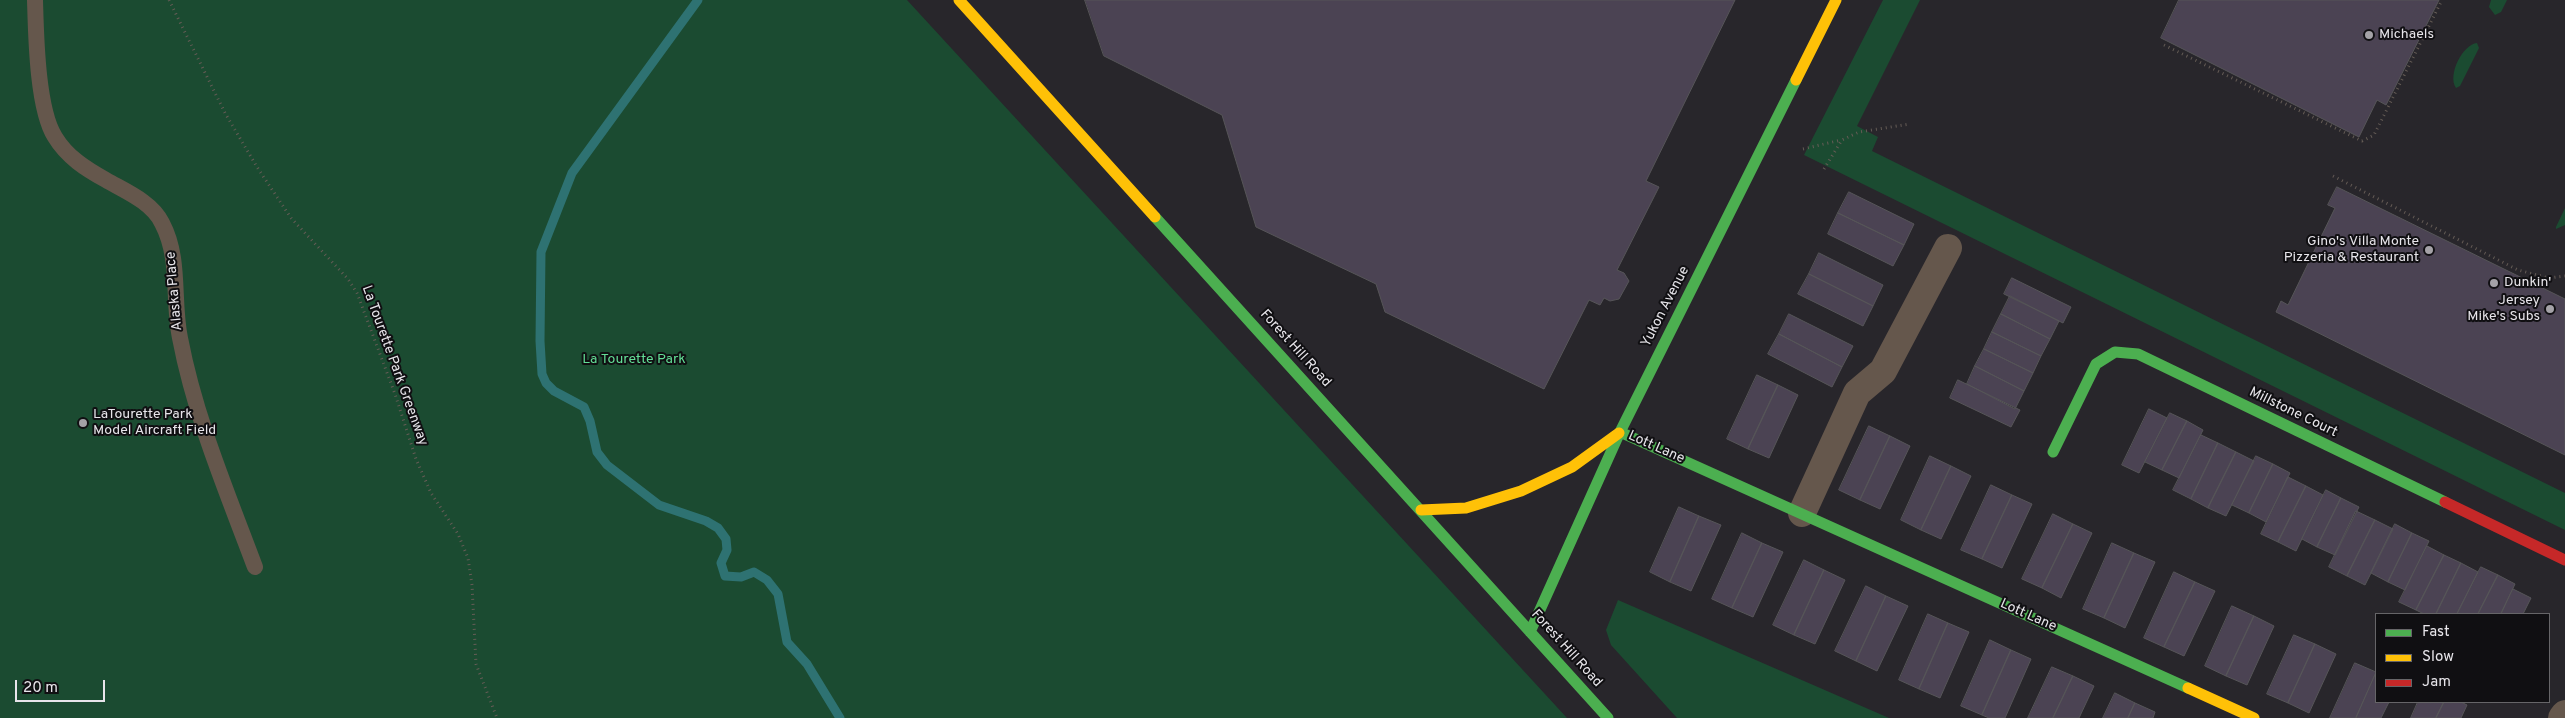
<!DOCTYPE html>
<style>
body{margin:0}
#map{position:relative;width:2565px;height:718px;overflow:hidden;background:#28262b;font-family:Overpass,sans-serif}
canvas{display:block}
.legend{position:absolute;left:2375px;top:613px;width:175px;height:90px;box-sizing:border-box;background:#100f12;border:1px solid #666568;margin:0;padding:6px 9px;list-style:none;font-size:15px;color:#e7e5ea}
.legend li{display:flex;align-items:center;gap:10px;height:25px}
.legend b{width:25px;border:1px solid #666568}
.scale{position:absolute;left:15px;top:680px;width:90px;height:22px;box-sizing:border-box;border:2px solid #e7e5ea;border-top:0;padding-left:6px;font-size:15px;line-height:18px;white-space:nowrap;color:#e7e5ea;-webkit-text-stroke:4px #100f12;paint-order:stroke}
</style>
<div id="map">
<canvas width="2565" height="718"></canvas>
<ul class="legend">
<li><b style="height:6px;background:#4caf50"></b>Fast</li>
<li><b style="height:6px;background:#ffc107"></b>Slow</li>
<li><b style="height:6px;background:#c62828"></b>Jam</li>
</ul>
<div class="scale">20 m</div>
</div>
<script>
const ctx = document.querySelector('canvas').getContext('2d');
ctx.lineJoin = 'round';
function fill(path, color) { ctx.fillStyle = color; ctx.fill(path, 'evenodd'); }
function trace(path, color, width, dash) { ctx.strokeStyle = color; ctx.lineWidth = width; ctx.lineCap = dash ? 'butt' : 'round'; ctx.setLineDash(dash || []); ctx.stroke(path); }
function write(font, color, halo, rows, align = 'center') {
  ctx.font = font + ' Overpass,sans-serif'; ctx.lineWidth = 4; ctx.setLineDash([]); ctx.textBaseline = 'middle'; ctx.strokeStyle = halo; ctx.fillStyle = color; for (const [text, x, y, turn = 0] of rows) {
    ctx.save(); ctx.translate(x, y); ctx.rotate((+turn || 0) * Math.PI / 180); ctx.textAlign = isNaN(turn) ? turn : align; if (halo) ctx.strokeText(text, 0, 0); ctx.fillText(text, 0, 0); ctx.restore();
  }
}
fill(new Path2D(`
 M 0,0 L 907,0 L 1567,718 L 0,718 Z
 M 1883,0 L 1920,0 L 1857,126 L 1878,137 L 1872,151 L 2565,493 L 2565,530 L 1804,155 Z
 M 2491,0 L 2507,0 L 2501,12 L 2495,15 L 2489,7 Z
 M 2477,43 L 2479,48 L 2460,86 L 2456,88 C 2447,75 2463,44 2477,43 Z
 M 2565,208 L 2565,225 L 2556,229 L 2556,227 Z
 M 1618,600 L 1889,718 L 1677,718 L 1611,645 L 1606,630 Z`), '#1b4b31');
trace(new Path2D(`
 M 698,0 L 572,173 L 541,252 L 540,341 L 542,374 L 546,383 L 554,391 L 584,407 L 590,421 L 597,452 L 607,465 L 659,505 L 706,521 L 718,528 L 726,539 L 727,550 L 721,563 L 725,576 L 741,577 L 754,572 L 767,580 L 778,594 L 787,642 L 807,664 L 840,718`), '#2e7272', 9);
const building = new Path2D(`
 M 1085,0 L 1735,0 L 1646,181 L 1659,187 L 1617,270 L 1624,273 L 1629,281 L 1619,299 L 1610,301 L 1604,298 L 1600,305 L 1589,300 L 1544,389 L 1385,312 L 1376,284 L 1256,227 L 1222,115 L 1104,56 Z
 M 2179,0 L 2439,0 L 2386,105 L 2377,100 L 2359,137 L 2161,38 Z
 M 2337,187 L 2565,299 L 2565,455 L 2276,312 L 2281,301 L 2288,305 L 2335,208 L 2328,205 Z
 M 1849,192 L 1914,224 L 1904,245 L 1838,213 Z
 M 1838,213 L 1904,245 L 1893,266 L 1828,234 Z
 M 1819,253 L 1883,285 L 1873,306 L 1809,274 Z
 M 1809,274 L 1873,306 L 1863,326 L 1798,294 Z
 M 2012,278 L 2071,307 L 2063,323 L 2004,294 Z
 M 2010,296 L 2059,321 L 2050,339 L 2001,314 Z
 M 1789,314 L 1853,346 L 1842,367 L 1779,334 Z
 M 2001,314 L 2050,339 L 2041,356 L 1992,332 Z
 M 1992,332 L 2041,356 L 2033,373 L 1984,349 Z
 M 1779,334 L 1842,367 L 1832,387 L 1768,354 Z
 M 1984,349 L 2033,373 L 2024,391 L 1975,366 Z
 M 1975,366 L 2024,391 L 2015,409 L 1967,384 Z
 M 1757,375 L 1778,385 L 1748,449 L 1727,439 Z
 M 1958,380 L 2020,410 L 2011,427 L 1950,398 Z
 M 1778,385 L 1798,395 L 1769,458 L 1748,449 Z
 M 2149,409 L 2167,418 L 2139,473 L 2122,465 Z
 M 2170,413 L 2187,421 L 2162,470 L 2145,462 Z
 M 2187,421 L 2203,430 L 2179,478 L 2162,470 Z
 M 1869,426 L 1890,436 L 1860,500 L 1839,490 Z
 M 2201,435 L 2218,443 L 2191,499 L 2173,490 Z
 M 1890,436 L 1910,446 L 1880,509 L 1860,500 Z
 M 2218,443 L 2236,452 L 2208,508 L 2191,499 Z
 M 2236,452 L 2254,461 L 2226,516 L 2208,508 Z
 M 1930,456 L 1951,466 L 1921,530 L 1901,520 Z
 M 2256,456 L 2273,464 L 2249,513 L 2232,505 Z
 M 2273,464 L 2290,473 L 2266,522 L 2249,513 Z
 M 1951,466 L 1971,476 L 1941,539 L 1921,530 Z
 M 2288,477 L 2306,486 L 2278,542 L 2261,534 Z
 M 1991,485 L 2012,495 L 1982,559 L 1961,550 Z
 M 2306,486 L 2323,495 L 2296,551 L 2278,542 Z
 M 2326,490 L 2341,498 L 2317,547 L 2302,539 Z
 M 2012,495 L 2032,504 L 2002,568 L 1982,559 Z
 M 2341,498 L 2359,507 L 2335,555 L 2317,547 Z
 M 1679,507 L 1699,516 L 1670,582 L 1650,572 Z
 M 2356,511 L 2375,520 L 2347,576 L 2329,567 Z
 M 2053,514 L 2073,524 L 2042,588 L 2022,579 Z
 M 1699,516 L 1721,525 L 1691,591 L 1670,582 Z
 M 2375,520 L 2393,529 L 2365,585 L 2347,576 Z
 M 2073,524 L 2092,533 L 2061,598 L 2042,588 Z
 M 2395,524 L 2412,533 L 2388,582 L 2371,573 Z
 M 1742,533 L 1762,543 L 1732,608 L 1712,599 Z
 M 2412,533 L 2429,541 L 2405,590 L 2388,582 Z
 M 1762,543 L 1783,552 L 1753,617 L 1732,608 Z
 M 2112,543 L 2134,553 L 2104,618 L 2083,609 Z
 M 2427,546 L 2444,555 L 2416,610 L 2399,602 Z
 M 2134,553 L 2155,562 L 2125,628 L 2104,618 Z
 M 2444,555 L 2461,563 L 2436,614 L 2424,614 L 2416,610 Z
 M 1804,560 L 1824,570 L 1794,635 L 1773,625 Z
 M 2461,563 L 2478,572 L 2457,614 L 2436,614 Z
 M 2481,567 L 2498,575 L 2478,614 L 2457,614 Z
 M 1824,570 L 1845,580 L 1815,644 L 1794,635 Z
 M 2174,572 L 2195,582 L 2164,647 L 2144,638 Z
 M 2498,575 L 2515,584 L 2501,614 L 2478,614 Z
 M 2195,582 L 2215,591 L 2184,656 L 2164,647 Z
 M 1866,586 L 1886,596 L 1856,661 L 1835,651 Z
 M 2513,589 L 2531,598 L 2523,614 L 2501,614 Z
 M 1886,596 L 1908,606 L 1877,671 L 1856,661 Z
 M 2232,606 L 2254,616 L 2226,676 L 2205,666 Z
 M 1928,614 L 1948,623 L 1919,689 L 1899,680 Z
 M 2254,616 L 2274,626 L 2247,685 L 2226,676 Z
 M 1948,623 L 1969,632 L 1940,698 L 1919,689 Z
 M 2294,635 L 2315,644 L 2288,703 L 2267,694 Z
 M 1990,640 L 2011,650 L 1982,715 L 1961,706 Z
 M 2315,644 L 2336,654 L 2309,713 L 2288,703 Z
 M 2011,650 L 2031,659 L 2005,718 L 1989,718 L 1982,715 Z
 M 2355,663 L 2376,672 L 2356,718 L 2330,718 Z
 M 2052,667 L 2073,676 L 2053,718 L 2028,718 Z
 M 2376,673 L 2376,702 L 2389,702 L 2381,718 L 2356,718 Z
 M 2073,676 L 2094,686 L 2079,718 L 2053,718 Z
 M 2115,693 L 2135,703 L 2128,718 L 2103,718 Z
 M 2418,702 L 2444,702 L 2436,718 L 2411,718 Z
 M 2444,702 L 2461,702 L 2467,705 L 2461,718 L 2436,718 Z
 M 2135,703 L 2155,712 L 2153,718 L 2128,718 Z`);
fill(building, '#4b4353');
trace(building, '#565558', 1);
trace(new Path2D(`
 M 169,0 L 225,113 L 257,167 L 291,218 L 348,279 L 357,293 L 395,394 L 416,459 L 431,493 L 458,534 L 468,558 L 472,585 L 476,664 L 497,718
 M 2164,45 L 2362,141 L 2374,135 L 2442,0
 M 1803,149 L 1841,140
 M 1824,169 L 1842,140 L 1859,132 L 1910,124
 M 2333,176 L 2518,270 L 2549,278 L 2565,276`), '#655c56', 3, [1, 4]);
trace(new Path2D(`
 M 35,0 C 36,34 37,109 55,137 C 67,157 86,169 106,180 C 125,191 152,202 162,223 C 181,259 172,299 180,338 C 195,417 227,492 255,567`), '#65574c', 16);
trace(new Path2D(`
 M 1802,513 L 1857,393 L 1883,371 L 1948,248
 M 2562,718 L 2565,714`), '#65574c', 28);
trace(new Path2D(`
 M 1155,217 L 1608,718
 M 1620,432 L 2188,688
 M 2053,452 L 2096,364 L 2115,352 L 2138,354 L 2445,502
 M 1530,632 L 1620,432 L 1796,80`), '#4caf50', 11);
trace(new Path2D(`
 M 959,0 L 1155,217
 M 1796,80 L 1836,0
 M 1421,510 L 1466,508 L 1521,491 L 1572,467 L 1619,433
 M 2188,688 L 2254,718`), '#ffc107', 11);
trace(new Path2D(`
 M 2445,502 L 2565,560`), '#c62828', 11);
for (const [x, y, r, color] of [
 [2369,35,5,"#a4a2a7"],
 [2429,250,5,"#a4a2a7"],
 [2494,283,5,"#a4a2a7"],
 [2550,309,5,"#a4a2a7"],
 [83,423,5,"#a4a2a7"]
]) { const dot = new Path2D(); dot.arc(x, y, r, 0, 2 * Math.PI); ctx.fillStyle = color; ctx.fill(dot); trace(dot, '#100f12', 2); }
write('14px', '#e7e5ea', '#100f12', [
 ["Michaels",2379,35],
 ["Gino's Villa Monte",2419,242,"right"],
 ["Pizzeria & Restaurant",2419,258,"right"],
 ["Dunkin'",2504,283],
 ["Jersey",2540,301,"right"],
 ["Mike's Subs",2540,317,"right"],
 ["LaTourette Park",93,415],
 ["Model Aircraft Field",93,431]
], 'left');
write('14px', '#e7e5ea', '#100f12', [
 ["Alaska Place",175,291,-95],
 ["Yukon Avenue",1666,307,-63],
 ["Forest Hill Road",1295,349,48],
 ["La Tourette Park Greenway",394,366,70],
 ["Millstone Court",2293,413,26],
 ["Lott Lane",1656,448,24],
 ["Lott Lane",2028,616,24],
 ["Forest Hill Road",1566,649,48]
]);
write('14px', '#63de96', '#100f12', [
 ["La Tourette Park",634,360]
]);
</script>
